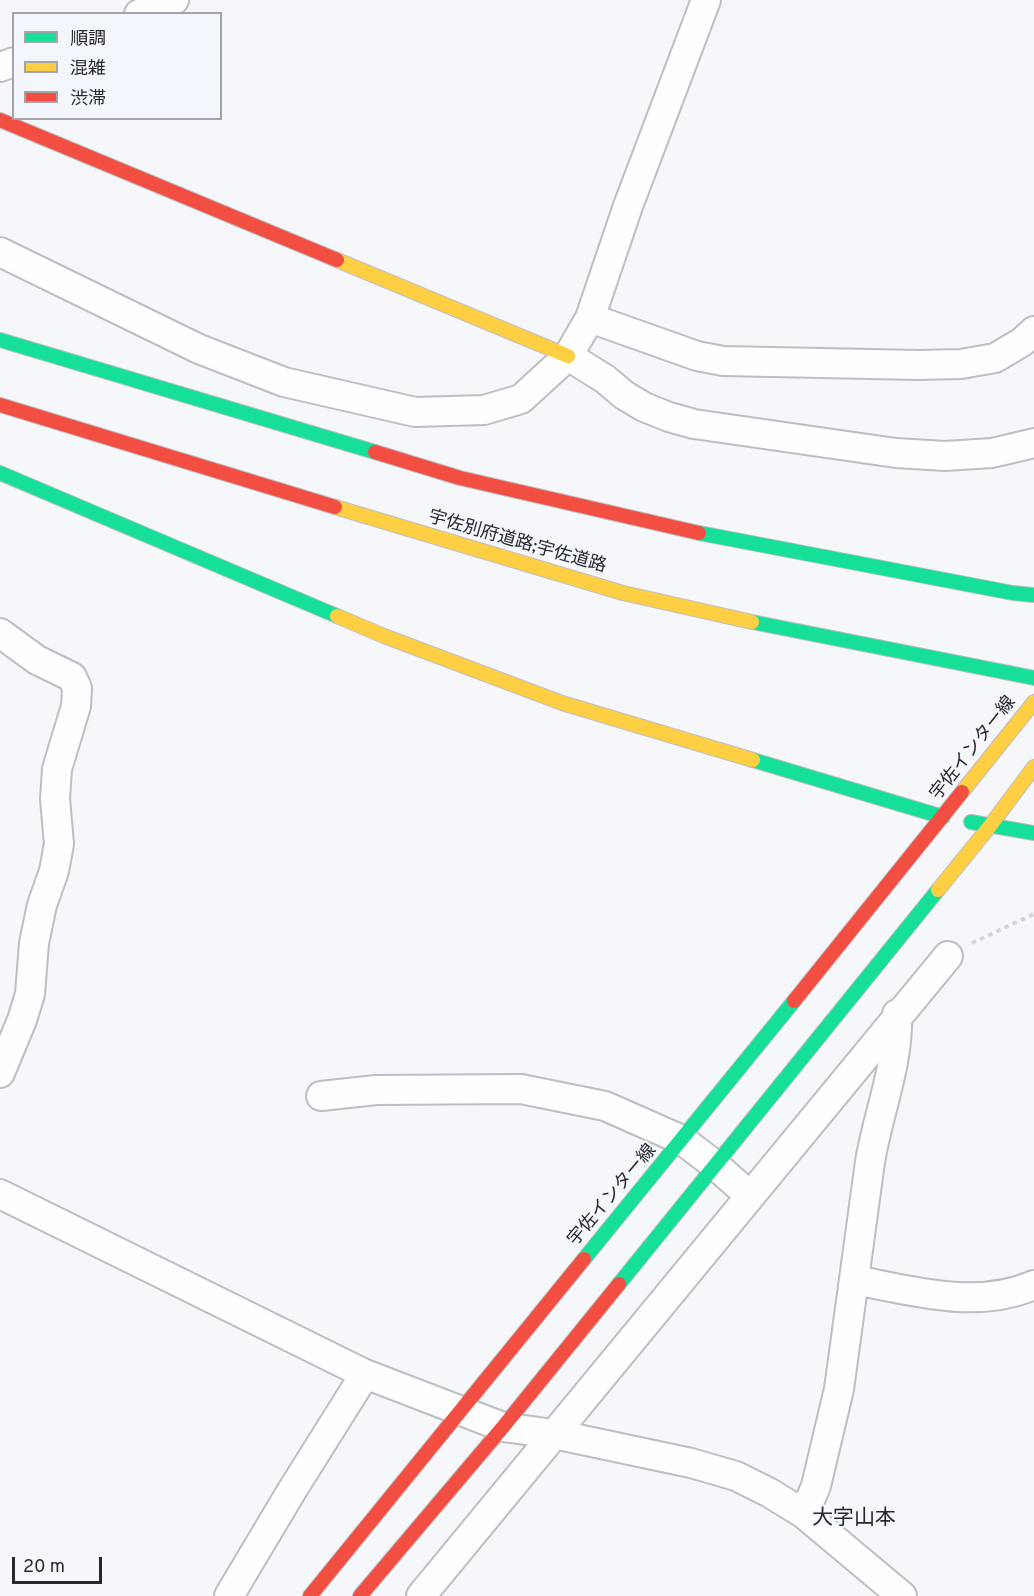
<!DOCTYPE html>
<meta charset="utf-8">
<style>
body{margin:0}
#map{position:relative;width:1034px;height:1596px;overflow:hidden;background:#f6f7fb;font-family:Overpass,"Noto Sans JP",sans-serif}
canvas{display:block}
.legend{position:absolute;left:12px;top:12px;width:210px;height:108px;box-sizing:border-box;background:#f4f6fd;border:2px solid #a2a4aa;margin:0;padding:8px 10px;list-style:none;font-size:18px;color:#26282e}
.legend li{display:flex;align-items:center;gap:12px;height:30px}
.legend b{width:30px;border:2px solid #a2a4aa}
.scale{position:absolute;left:12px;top:1557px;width:90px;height:27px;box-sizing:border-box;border:3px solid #26282e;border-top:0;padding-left:8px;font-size:18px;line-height:21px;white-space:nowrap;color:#26282e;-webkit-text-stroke:4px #f4f6fd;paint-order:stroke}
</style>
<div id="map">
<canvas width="1034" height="1596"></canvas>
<ul class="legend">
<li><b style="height:8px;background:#16e098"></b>順調</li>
<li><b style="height:8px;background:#ffcf43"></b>混雑</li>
<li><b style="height:8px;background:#f24e42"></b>渋滞</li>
</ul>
<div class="scale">20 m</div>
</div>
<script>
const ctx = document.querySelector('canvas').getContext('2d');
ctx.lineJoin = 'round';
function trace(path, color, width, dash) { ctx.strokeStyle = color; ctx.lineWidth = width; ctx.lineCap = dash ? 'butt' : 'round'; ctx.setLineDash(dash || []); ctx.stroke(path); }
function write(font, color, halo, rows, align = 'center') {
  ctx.font = font + ' Overpass,"Noto Sans JP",sans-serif'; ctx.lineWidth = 4.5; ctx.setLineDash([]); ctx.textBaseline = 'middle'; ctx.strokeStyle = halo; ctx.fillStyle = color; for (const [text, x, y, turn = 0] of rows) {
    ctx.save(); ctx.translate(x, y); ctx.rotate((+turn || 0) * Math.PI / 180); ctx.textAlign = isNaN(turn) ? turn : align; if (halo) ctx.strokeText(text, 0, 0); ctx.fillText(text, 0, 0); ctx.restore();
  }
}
const street = new Path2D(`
 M 139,14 L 174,0
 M 0,67 L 14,62
 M 0,252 L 199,349 L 284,382 L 415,412 L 484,410 L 521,399 L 568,356 L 590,318 L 628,206 L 706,0
 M 590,318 L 697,356 L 723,361 L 919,365 L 961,364 L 995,358 L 1022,342 L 1034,331
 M 568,356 L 605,379 L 624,395 L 644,407 L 669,417 L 694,424 L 896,453 L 945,456 L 992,453 L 1034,443
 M 0,633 L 37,660 L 72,677 L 77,688 L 76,706 L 57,769 L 55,799 L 59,844 L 54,871 L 42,905 L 34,943 L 30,994 L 22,1020 L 0,1073
 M 321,1096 L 376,1090 L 521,1089 L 605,1106 L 682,1140 L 715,1165 L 749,1195
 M 0,1194 L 365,1374 L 503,1427 L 554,1434 L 691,1463 L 736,1476 L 770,1493 L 804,1514 L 902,1596
 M 855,1280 C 913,1291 977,1310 1034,1285
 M 804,1514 L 816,1486 L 839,1389 L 870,1162 C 878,1113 899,1064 897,1014
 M 229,1596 L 291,1492 L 365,1374
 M 421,1596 L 948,956`);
const fast = new Path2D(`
 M 0,340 L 375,452
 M 0,473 L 337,616
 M 699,533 L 1013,593 L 1034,595
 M 752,622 L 1034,678
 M 753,760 L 943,817
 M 971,822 L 1034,833
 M 584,1259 L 794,1001
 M 619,1284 L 938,890`);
const slow = new Path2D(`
 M 337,260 L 568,356
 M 335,507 L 623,593 L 752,622
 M 337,616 L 384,636 L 562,703 L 753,760
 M 962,792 L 1034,702
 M 938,890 L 990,826 L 1034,767`);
const jam = new Path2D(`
 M 0,120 L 337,260
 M 0,405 L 335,507
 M 375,452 L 460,478 L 699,533
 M 794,1001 L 962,792
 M 310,1596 L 584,1259
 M 360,1596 L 503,1427 L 619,1284`);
trace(street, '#bdbec3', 32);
trace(fast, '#bdbec3', 16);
trace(slow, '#bdbec3', 16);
trace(jam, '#bdbec3', 16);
trace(new Path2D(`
 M 972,943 L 1034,914`), '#d5d5d7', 4, [4.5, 4.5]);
trace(street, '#fefefe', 28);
trace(fast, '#16e098', 14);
trace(slow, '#ffcf43', 14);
trace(jam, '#f24e42', 14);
write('18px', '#26282e', '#f4f6fd', [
 ["宇佐別府道路;宇佐道路",517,543,16],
 ["宇佐インター線",974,749,-52],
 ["宇佐インター線",613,1196,-50]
]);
write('21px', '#26282e', '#f4f6fd', [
 ["大字山本",854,1520]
]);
</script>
